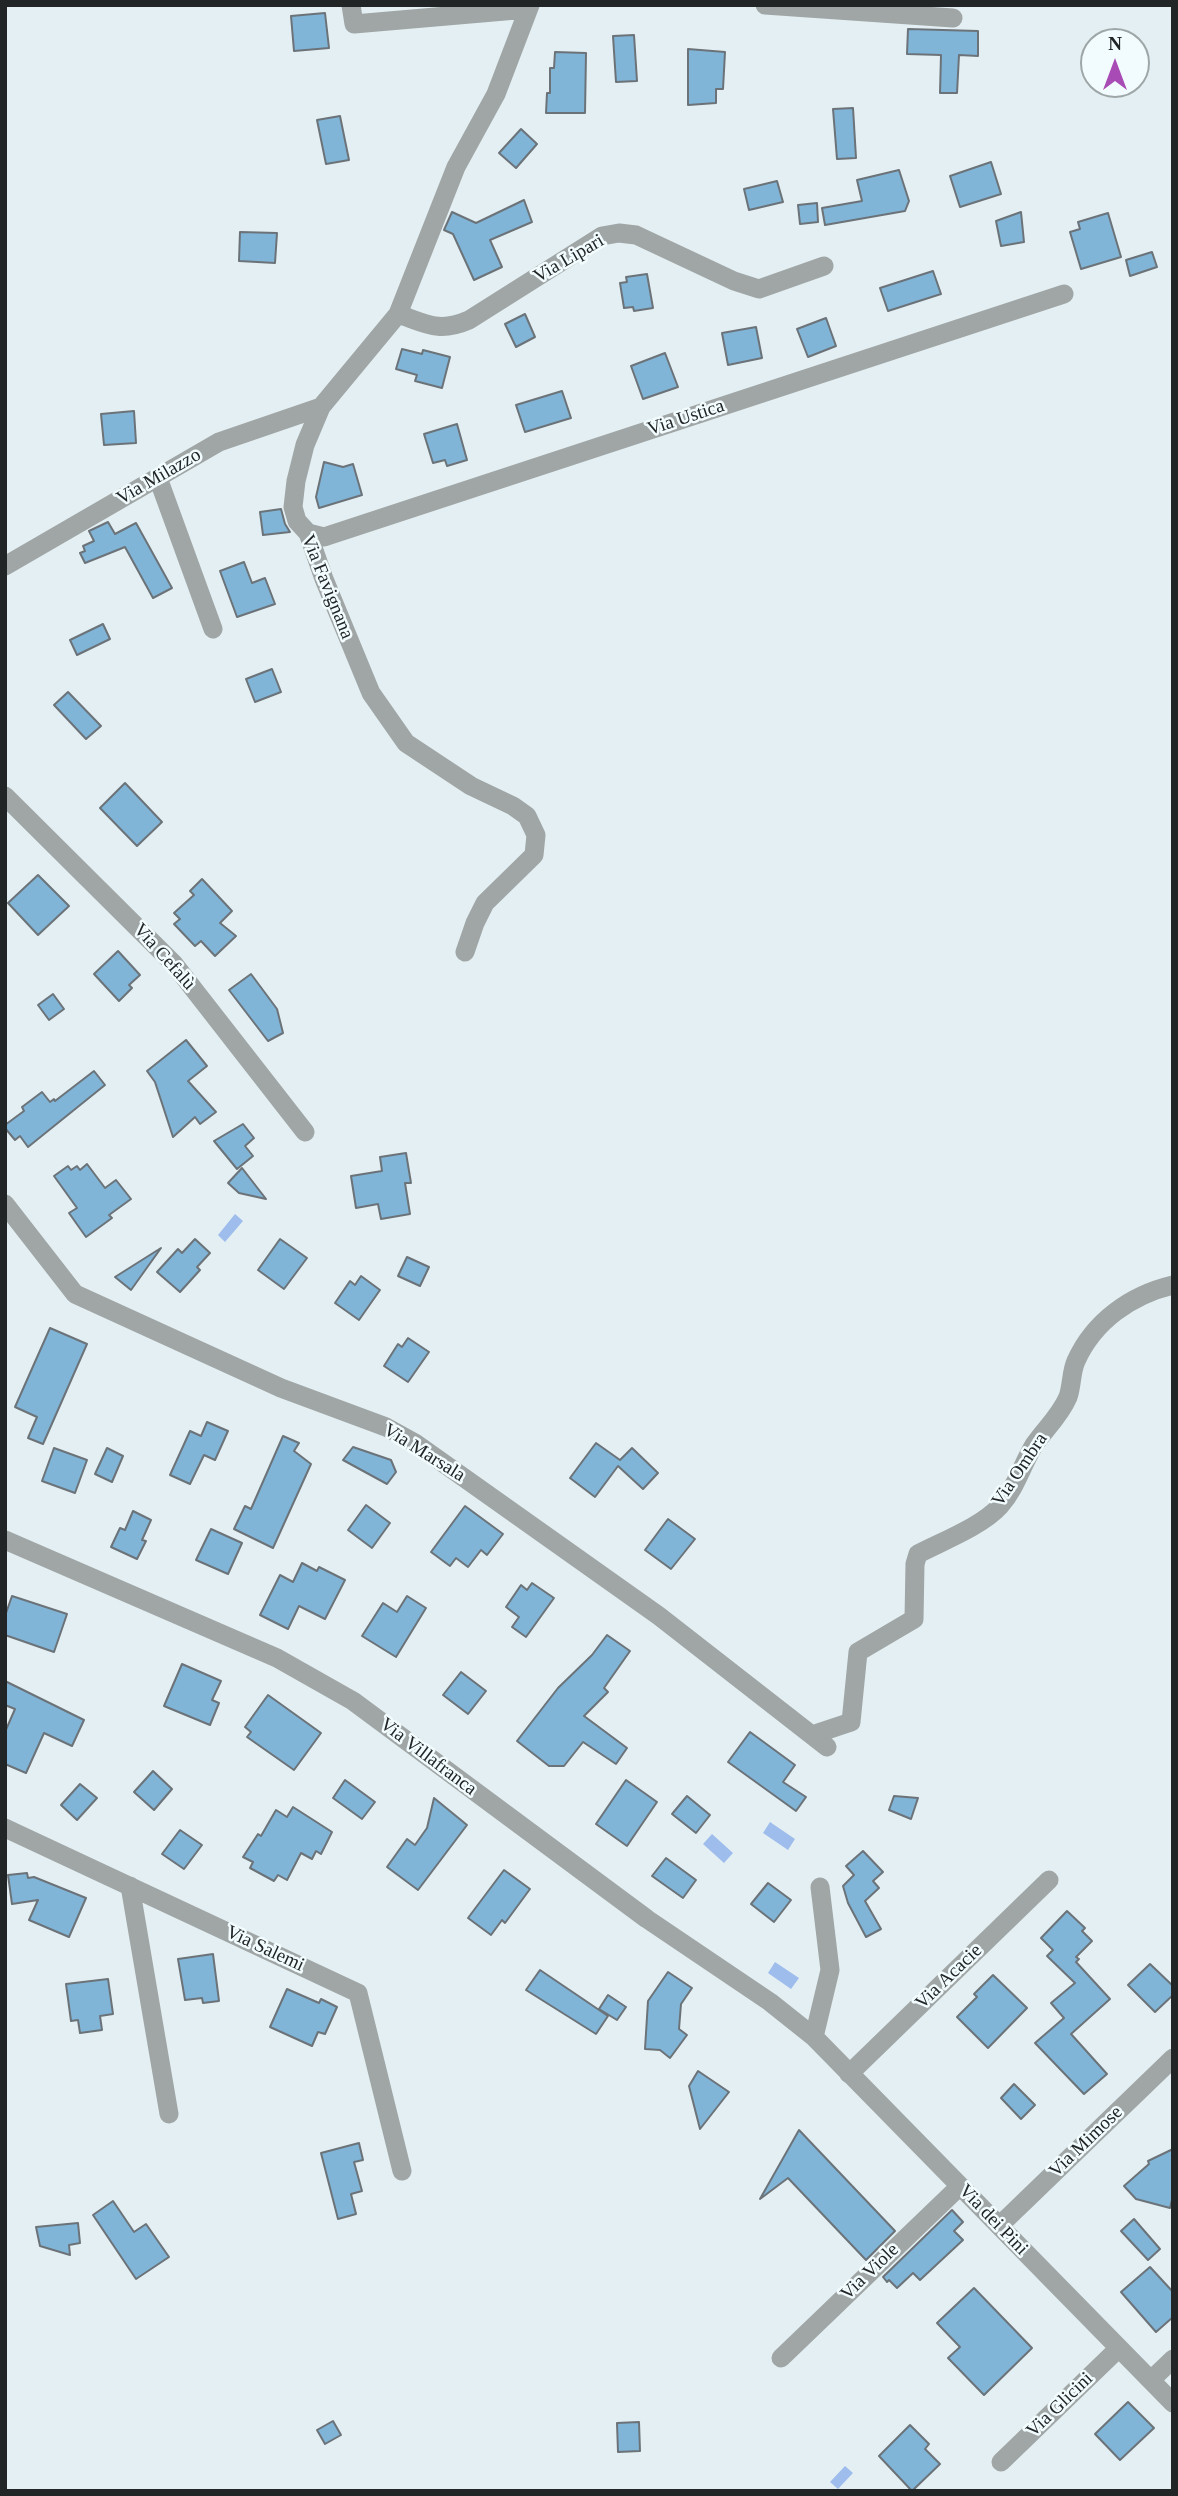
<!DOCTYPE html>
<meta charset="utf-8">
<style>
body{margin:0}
#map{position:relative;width:1178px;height:2496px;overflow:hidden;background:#e3eff2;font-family:"Times New Roman",serif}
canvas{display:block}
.frame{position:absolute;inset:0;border:7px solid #212526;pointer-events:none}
.north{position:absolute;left:1080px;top:28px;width:70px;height:70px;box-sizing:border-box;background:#f2fcfe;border:2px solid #9ea6a8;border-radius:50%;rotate:0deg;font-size:19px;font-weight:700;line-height:28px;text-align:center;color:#212526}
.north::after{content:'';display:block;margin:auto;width:24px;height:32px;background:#a84bb5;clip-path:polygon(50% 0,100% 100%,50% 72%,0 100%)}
</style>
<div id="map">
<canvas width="1178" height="2496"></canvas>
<div class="frame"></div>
<div class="north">N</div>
</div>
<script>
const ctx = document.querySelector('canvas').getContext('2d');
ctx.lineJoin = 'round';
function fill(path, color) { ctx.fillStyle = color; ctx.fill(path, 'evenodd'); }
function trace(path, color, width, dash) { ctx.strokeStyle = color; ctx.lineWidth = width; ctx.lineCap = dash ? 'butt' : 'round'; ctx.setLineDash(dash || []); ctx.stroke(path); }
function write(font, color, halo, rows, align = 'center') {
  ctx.font = font + ' "Times New Roman",serif'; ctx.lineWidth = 5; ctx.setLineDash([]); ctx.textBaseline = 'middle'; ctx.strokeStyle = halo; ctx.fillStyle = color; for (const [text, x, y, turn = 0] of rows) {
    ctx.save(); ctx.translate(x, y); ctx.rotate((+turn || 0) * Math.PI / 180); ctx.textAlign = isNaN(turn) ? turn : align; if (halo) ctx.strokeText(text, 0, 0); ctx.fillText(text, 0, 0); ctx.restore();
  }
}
fill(new Path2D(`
 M 235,1214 L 243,1221 L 225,1242 L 218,1235 Z
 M 770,1822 L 795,1839 L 788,1850 L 763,1833 Z
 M 712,1834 L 733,1853 L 724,1863 L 703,1844 Z
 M 775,1962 L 799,1978 L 791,1989 L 768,1973 Z
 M 845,2466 L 853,2473 L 838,2489 L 830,2482 Z`), '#9fbdec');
const building = new Path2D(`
 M 325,13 L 329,48 L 294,51 L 291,16 Z
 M 908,29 L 978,31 L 978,56 L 959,55 L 957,93 L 940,93 L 941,55 L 907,54 Z
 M 634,35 L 637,81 L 616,82 L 613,36 Z
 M 688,49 L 725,52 L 723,89 L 716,89 L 716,103 L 688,105 Z
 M 555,52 L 586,53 L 585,113 L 546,113 L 547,93 L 550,93 L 550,68 L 554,68 Z
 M 853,108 L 856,158 L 837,159 L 833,109 Z
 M 340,116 L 349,160 L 326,164 L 317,120 Z
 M 521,129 L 537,144 L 516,168 L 499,153 Z
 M 991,162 L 1001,194 L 960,207 L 950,176 Z
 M 899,170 L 909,201 L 905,211 L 825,225 L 822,208 L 862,201 L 857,180 Z
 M 777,181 L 783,202 L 749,210 L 744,189 Z
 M 524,200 L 532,222 L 490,240 L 502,267 L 474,280 L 453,234 L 444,230 L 452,212 L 476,223 Z
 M 817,203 L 818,222 L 800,224 L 798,205 Z
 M 1021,212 L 1024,242 L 1001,246 L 996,221 Z
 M 1108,213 L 1121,257 L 1081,269 L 1070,232 L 1080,229 L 1078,222 Z
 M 240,232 L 277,233 L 275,263 L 239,261 Z
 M 1152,252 L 1157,267 L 1130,276 L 1126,260 Z
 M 933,271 L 941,294 L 888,311 L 880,288 Z
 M 647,274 L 653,308 L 634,311 L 633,307 L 624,308 L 620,283 L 627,282 L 626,277 Z
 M 525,314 L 535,337 L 516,347 L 505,324 Z
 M 826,318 L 836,346 L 808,357 L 797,329 Z
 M 756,327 L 762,358 L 728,365 L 722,333 Z
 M 402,349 L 422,354 L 423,350 L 450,357 L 442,388 L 415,381 L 417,375 L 396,369 Z
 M 665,353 L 678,387 L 643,399 L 631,366 Z
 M 562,391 L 571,418 L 525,432 L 516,405 Z
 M 134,411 L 136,443 L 104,445 L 101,414 Z
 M 457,424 L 467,460 L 447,466 L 445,460 L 433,463 L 424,434 Z
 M 324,462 L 343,467 L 353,464 L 362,495 L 319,508 L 316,497 Z
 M 281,509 L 285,524 L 290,532 L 263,535 L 260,512 Z
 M 108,522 L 115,534 L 136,523 L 172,588 L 153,598 L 125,547 L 85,563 L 80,553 L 85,551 L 83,546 L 94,541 L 89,531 Z
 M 244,562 L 252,583 L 265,578 L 275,604 L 237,617 L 220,571 Z
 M 103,624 L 110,639 L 77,655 L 70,640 Z
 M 272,669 L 281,692 L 255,702 L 246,679 Z
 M 68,692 L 101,726 L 86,739 L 54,705 Z
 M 125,783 L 162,822 L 137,846 L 100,808 Z
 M 38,875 L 69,906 L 38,935 L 8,903 Z
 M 202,879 L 232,911 L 220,923 L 236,936 L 215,956 L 201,941 L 195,946 L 174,924 L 180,919 L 174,913 L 194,895 L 190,891 Z
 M 118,951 L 140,975 L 129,985 L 132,988 L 119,1001 L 94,974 Z
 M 251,974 L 277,1009 L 283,1033 L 268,1041 L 229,990 Z
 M 53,994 L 64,1009 L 49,1020 L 38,1005 Z
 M 186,1040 L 207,1066 L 188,1081 L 216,1112 L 200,1124 L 195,1117 L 173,1137 L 155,1082 L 147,1071 Z
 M 94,1071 L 105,1085 L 28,1147 L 20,1136 L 15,1140 L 5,1128 L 5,1125 L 24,1111 L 22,1107 L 42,1092 L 50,1102 L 54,1099 L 55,1101 Z
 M 243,1124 L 254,1138 L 245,1146 L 253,1156 L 237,1169 L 214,1141 Z
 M 406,1153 L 411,1183 L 405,1183 L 410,1214 L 381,1219 L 378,1204 L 356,1208 L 351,1176 L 382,1171 L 380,1157 Z
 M 87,1164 L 105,1188 L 116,1180 L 131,1199 L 109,1215 L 112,1218 L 86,1237 L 69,1213 L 77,1208 L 54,1176 L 68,1166 L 71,1170 L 77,1166 L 80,1170 Z
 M 242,1168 L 266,1199 L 239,1193 L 228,1183 Z
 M 195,1239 L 210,1253 L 197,1267 L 200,1270 L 180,1292 L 157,1272 L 178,1249 L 182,1253 Z
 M 280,1239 L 307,1258 L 284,1289 L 258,1270 Z
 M 161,1248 L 131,1290 L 115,1277 Z
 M 407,1257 L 429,1267 L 420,1286 L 398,1276 Z
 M 361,1276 L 380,1290 L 359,1320 L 335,1303 L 350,1281 L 355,1285 Z
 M 50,1328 L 87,1344 L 43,1444 L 28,1438 L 37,1417 L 15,1407 Z
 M 408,1338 L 429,1352 L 408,1382 L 384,1366 L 398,1344 L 402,1347 Z
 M 207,1422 L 228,1431 L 215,1460 L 204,1455 L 190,1484 L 170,1475 L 190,1431 L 201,1436 Z
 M 283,1436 L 299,1443 L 294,1451 L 311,1464 L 273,1548 L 234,1529 L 245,1506 L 251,1509 Z
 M 596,1443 L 620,1460 L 632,1448 L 658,1473 L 643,1489 L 618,1466 L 595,1497 L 570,1478 Z
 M 353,1447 L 391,1460 L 396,1472 L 387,1484 L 343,1460 Z
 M 54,1448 L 87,1460 L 75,1493 L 42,1481 Z
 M 107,1448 L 123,1456 L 112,1482 L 95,1474 Z
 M 366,1505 L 390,1523 L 372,1548 L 348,1530 Z
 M 465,1506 L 503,1534 L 487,1555 L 481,1550 L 468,1567 L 456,1558 L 450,1566 L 431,1552 Z
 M 133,1511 L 151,1520 L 142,1540 L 146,1541 L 137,1559 L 111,1547 L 120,1528 L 125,1530 Z
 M 668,1519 L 695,1539 L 671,1569 L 645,1550 Z
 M 211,1529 L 242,1543 L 228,1574 L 196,1560 Z
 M 302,1563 L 317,1571 L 319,1567 L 345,1580 L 325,1619 L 299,1606 L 288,1629 L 260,1615 L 280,1575 L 293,1582 Z
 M 532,1583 L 554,1598 L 526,1637 L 512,1627 L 519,1617 L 506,1607 L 521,1585 L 527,1590 Z
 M 12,1596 L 67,1614 L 54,1652 L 5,1635 L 5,1616 Z
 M 407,1596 L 426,1608 L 396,1657 L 362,1636 L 383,1603 L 397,1612 Z
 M 607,1635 L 630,1651 L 604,1688 L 608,1692 L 584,1716 L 627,1748 L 616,1764 L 583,1742 L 564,1766 L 549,1766 L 517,1741 L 558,1688 L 592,1655 Z
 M 182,1664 L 221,1681 L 212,1700 L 219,1703 L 210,1725 L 164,1706 Z
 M 461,1672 L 486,1691 L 468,1714 L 443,1695 Z
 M 5,1681 L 84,1720 L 72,1746 L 44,1733 L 26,1773 L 5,1764 L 5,1732 L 15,1709 L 5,1705 Z
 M 268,1695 L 321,1733 L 294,1770 L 247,1737 L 251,1732 L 245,1727 Z
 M 750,1732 L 795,1765 L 783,1782 L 806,1797 L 796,1811 L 728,1762 Z
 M 153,1771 L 172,1789 L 154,1810 L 134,1792 Z
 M 345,1780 L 375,1802 L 362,1819 L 333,1798 Z
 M 626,1780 L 657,1802 L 627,1846 L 596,1824 Z
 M 80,1784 L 97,1798 L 77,1820 L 61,1805 Z
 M 687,1796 L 710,1815 L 696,1833 L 672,1814 Z
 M 894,1796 L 918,1798 L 911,1819 L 889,1810 Z
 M 434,1798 L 467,1825 L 418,1890 L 387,1867 L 407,1839 L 415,1845 L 427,1828 Z
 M 293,1807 L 332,1832 L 321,1854 L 316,1851 L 312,1859 L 301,1853 L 287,1880 L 278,1875 L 274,1881 L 250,1868 L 253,1862 L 243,1857 L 258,1834 L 261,1836 L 276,1810 L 287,1817 Z
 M 180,1830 L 202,1845 L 184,1869 L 162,1854 Z
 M 863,1851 L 883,1872 L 873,1881 L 879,1888 L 865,1901 L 881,1929 L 866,1937 L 848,1903 L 843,1886 L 854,1875 L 846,1866 Z
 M 666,1858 L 696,1880 L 683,1898 L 652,1876 Z
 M 504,1870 L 530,1889 L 505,1923 L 502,1920 L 491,1935 L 468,1918 Z
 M 27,1873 L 28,1878 L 34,1877 L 86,1898 L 69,1937 L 29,1920 L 38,1900 L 12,1904 L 8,1875 Z
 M 768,1883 L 791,1900 L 774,1922 L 751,1904 Z
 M 1067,1911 L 1085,1928 L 1082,1931 L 1092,1941 L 1076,1957 L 1079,1959 L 1076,1962 L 1110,1999 L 1071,2034 L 1107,2074 L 1084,2094 L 1035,2043 L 1064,2018 L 1051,2003 L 1075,1983 L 1047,1956 L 1053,1950 L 1041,1938 Z
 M 213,1954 L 219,2001 L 203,2003 L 202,1998 L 185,2000 L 178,1959 Z
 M 1150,1964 L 1173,1986 L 1173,1995 L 1155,2012 L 1128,1985 Z
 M 540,1970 L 608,2016 L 596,2034 L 526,1990 Z
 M 668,1972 L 692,1988 L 681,2004 L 679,2029 L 687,2035 L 670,2058 L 660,2050 L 645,2049 L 648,2001 Z
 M 993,1975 L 1027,2008 L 988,2048 L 957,2017 L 977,1997 L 974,1994 Z
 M 108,1979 L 113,2014 L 100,2016 L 102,2030 L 80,2033 L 78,2020 L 71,2021 L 66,1984 Z
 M 287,1989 L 319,2003 L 321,1999 L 337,2007 L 325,2034 L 318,2032 L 312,2046 L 270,2027 Z
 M 608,1995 L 626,2007 L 617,2020 L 599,2009 Z
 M 698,2071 L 729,2092 L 700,2129 L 689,2086 Z
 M 1014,2084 L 1035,2105 L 1021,2119 L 1001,2098 Z
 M 799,2130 L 895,2231 L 866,2260 L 788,2178 L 760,2199 Z
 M 359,2143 L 363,2160 L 354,2162 L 362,2191 L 351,2194 L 356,2214 L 338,2219 L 321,2153 Z
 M 1173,2149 L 1173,2196 L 1170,2208 L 1136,2199 L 1124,2186 L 1149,2164 L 1148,2161 Z
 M 113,2201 L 134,2232 L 146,2224 L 169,2257 L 136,2279 L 93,2215 Z
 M 952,2210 L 963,2222 L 954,2231 L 963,2240 L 920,2280 L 913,2273 L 897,2288 L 889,2280 L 887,2282 L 883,2277 Z
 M 1134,2219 L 1160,2249 L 1148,2260 L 1121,2231 Z
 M 78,2223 L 80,2243 L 69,2245 L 70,2255 L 40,2246 L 36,2227 Z
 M 1150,2267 L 1173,2292 L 1173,2317 L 1156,2332 L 1121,2292 Z
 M 974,2288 L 1032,2348 L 984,2395 L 948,2358 L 960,2347 L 937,2323 Z
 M 1128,2402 L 1154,2428 L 1120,2460 L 1095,2434 Z
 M 333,2421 L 341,2435 L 325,2444 L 317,2430 Z
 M 639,2422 L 640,2451 L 618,2452 L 617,2423 Z
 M 910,2425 L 929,2444 L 925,2449 L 940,2464 L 912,2491 L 879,2456 Z`);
fill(building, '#81b5d8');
trace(building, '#6b7379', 2);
trace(new Path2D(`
 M 351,5 L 354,24 L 528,9
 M 765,5 L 953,18
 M 398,314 C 427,324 439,333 469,320 L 602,236 L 619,233 L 636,235 L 734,281 L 759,289 L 824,266
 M 158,478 L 213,629
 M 308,533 L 324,537 L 1064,294
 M 5,566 L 219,442 L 321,407
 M 5,796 L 174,964 L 305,1132
 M 465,952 L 475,923 L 485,903 L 534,855 L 536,835 L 527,816 L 513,806 L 471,786 L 406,743 L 371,693 L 324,579 L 308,533 L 297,521 L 293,507 L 296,481 L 305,445 L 321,407 L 398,314 L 456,167 L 496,94 L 530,5
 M 5,1204 L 75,1294 L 281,1388 L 386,1427 L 415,1443 L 659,1616 L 827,1747
 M 5,1540 L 277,1658 L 353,1701 L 647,1919 L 770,2002 L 814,2037 L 1173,2403
 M 812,1735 L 851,1722 L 858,1652 L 914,1619 L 915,1564 L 918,1554 C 943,1541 982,1526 1000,1506 C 1016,1488 1022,1465 1034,1445 C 1045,1429 1060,1416 1068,1397 C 1072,1386 1071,1372 1076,1361 C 1094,1321 1131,1295 1173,1285
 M 5,1828 L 358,1993 L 402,2171
 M 130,1886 L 169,2114
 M 814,2037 L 830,1970 L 820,1887
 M 849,2074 L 1049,1880
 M 999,2226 L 1173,2058
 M 781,2358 L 960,2186
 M 1151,2380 L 1173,2359
 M 1001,2462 L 1119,2348`), '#a0a5a5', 19);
write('19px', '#212526', '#f2fcfe', [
 ["Via Lipari",569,259,-30],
 ["Via Ustica",686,418,-18],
 ["Via Milazzo",159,477,-30],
 ["Via Favignana",327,587,68],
 ["Via Cefalù",164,957,48],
 ["Via Marsala",424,1453,32],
 ["Via Ombra",1020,1470,-56],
 ["Via Villafranca",428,1757,37],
 ["Via Salemi",265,1949,25],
 ["Via Acacie",949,1977,-44],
 ["Via Mimose",1086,2142,-44],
 ["Via dei Pini",993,2220,46],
 ["Via Viole",870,2272,-44],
 ["Via Glicini",1060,2405,-44]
]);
</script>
